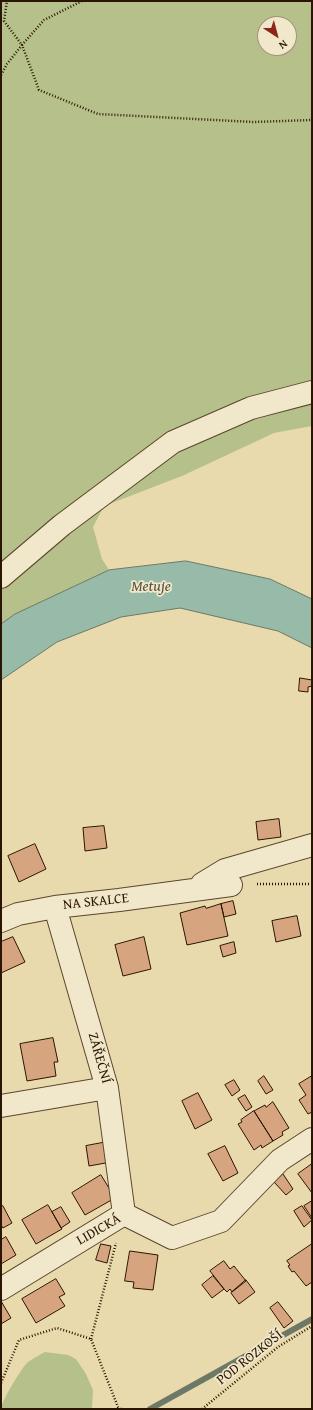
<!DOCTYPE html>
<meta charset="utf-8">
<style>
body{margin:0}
#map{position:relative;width:313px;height:1410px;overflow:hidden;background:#e9daae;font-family:"Gentium Book Plus",serif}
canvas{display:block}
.frame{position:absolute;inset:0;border:2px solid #2a1502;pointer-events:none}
.north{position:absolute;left:257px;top:16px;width:40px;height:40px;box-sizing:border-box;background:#f1e7ca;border:1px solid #a1937a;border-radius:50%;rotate:144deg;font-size:11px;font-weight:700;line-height:16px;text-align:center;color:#2a1502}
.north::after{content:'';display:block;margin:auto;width:14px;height:18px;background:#8f2418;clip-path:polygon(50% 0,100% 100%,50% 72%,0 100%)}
</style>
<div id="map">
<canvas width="313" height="1410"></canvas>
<div class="frame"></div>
<div class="north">N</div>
</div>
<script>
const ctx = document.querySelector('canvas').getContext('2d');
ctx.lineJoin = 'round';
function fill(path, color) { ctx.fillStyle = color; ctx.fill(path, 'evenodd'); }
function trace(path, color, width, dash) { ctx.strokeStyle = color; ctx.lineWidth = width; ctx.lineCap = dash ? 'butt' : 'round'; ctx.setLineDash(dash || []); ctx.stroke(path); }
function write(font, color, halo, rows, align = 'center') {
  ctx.font = font + ' "Gentium Book Plus",serif'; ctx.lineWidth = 3.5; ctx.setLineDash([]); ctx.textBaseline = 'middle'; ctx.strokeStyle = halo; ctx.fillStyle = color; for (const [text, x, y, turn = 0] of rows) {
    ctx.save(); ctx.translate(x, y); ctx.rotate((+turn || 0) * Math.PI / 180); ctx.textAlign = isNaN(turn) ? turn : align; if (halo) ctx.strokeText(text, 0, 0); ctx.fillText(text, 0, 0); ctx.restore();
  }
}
fill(new Path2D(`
 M 1,1 L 312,1 L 312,426 L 274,433 L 182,476 L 104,506 L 93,527 L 102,559 L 109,570 L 15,614 L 1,624 ZM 265,24 L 289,24 L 289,48 L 265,48 Z
 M 45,1352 L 68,1355 L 76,1359 L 86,1374 L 93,1390 L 92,1409 L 1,1409 C 1,1402 22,1367 28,1362 C 33,1358 40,1355 45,1352 Z`), '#b6c08a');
const water = new Path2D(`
 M 186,561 L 270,579 L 312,599 L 312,648 L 278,631 L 180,608 L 121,617 L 57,642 L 1,680 L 1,624 L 15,614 L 109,570 Z`);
fill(water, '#97bba8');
trace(water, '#6b7966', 1);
trace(new Path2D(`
 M 150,1409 L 312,1319`), '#6b7966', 6);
const building = new Path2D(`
 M 300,678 L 312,680 L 312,686 L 308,687 L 308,692 L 299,691 Z
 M 279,819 L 281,837 L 258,840 L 256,822 Z
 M 104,826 L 107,848 L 85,851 L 83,828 Z
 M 35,844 L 46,869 L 19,882 L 8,856 Z
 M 233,901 L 236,914 L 224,917 L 221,904 Z
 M 221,904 L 228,936 L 187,945 L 180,913 L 205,906 L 206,908 Z
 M 297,916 L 301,936 L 276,942 L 272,921 Z
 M 13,937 L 25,962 L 1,973 L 1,942 Z
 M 144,937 L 151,969 L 123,976 L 115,945 Z
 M 234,942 L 236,953 L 223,957 L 220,946 Z
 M 53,1038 L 58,1062 L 54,1062 L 56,1076 L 27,1081 L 20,1044 Z
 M 264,1076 L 273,1090 L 266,1094 L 258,1081 Z
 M 312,1076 L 312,1112 L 308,1114 L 299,1100 L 306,1095 L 299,1084 Z
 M 234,1080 L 240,1090 L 232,1096 L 225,1085 Z
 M 198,1093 L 212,1120 L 195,1129 L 182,1101 Z
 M 245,1095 L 252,1107 L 246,1111 L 238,1099 Z
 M 273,1102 L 289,1128 L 282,1132 L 283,1135 L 273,1141 L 254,1111 L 265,1105 L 266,1107 Z
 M 254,1111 L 273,1141 L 262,1148 L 261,1145 L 254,1150 L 238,1124 L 242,1122 L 241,1120 Z
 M 107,1142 L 111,1162 L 89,1166 L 86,1146 Z
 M 225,1146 L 238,1173 L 223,1181 L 208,1154 Z
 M 312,1164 L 312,1193 L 298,1174 Z
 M 283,1174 L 293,1189 L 286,1195 L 274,1182 Z
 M 101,1175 L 115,1198 L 85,1215 L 72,1193 Z
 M 312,1201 L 312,1218 L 304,1206 Z
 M 48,1205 L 62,1229 L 36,1244 L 22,1220 Z
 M 3,1206 L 12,1223 L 3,1228 L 1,1225 L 1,1207 Z
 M 302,1206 L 312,1220 L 304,1227 L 294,1211 Z
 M 61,1207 L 70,1222 L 61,1228 L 52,1212 Z
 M 6,1237 L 16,1255 L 1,1264 L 1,1240 Z
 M 101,1244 L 111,1246 L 107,1263 L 96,1260 Z
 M 312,1244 L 312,1282 L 306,1286 L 294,1271 L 292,1272 L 288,1266 L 290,1265 L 287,1261 Z
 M 130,1251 L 158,1255 L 153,1290 L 133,1288 L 134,1282 L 125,1281 Z
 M 224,1261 L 230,1269 L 234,1266 L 246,1281 L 232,1292 L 230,1289 L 227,1292 L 224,1289 L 210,1271 Z
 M 213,1276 L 224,1289 L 212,1298 L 202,1285 Z
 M 56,1279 L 65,1294 L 59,1297 L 65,1306 L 36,1323 L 22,1299 Z
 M 246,1280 L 255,1292 L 239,1304 L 231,1293 Z
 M 1,1301 L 11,1318 L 1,1324 Z
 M 278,1302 L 293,1321 L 284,1328 L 270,1308 Z`);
fill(building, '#d6a580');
trace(building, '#2a1502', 1);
const minor = new Path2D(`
 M 1,577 L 62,525 L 173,442 L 251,408 L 312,392
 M 202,884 L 225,870 L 312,845
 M 55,907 L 107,1088 L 124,1214
 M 1,921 L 18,914 L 55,907 L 119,900 L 231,885
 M 1,1106 L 107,1088
 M 1,1289 L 124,1214 L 172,1238 L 221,1221 L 280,1160 L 312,1139`);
trace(minor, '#5a462d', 24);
trace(new Path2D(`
 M 82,1 L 44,20 L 22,45 L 39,90 L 98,114 L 254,122 L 312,120
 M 1,75 L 7,64 L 22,45 L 4,21 L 7,1
 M 257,884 L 312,884
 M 91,1339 L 116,1243
 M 1,1383 L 19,1340 L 57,1328 L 91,1339 L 118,1407 L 121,1409
 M 202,1409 L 278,1347 L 312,1326`), '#2a1502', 2.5, [1, 2]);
trace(minor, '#f1e7ca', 22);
write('14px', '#2a1502', '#f1e7ca', [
 ["NA SKALCE",96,902,-6],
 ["ZÁŘEČNÍ",99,1058,74],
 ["LIDICKÁ",99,1230,-30],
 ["POD ROZKOŠÍ",250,1358,-38]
]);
write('italic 15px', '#504f3c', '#f1e7ca', [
 ["Metuje",151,587]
]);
</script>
